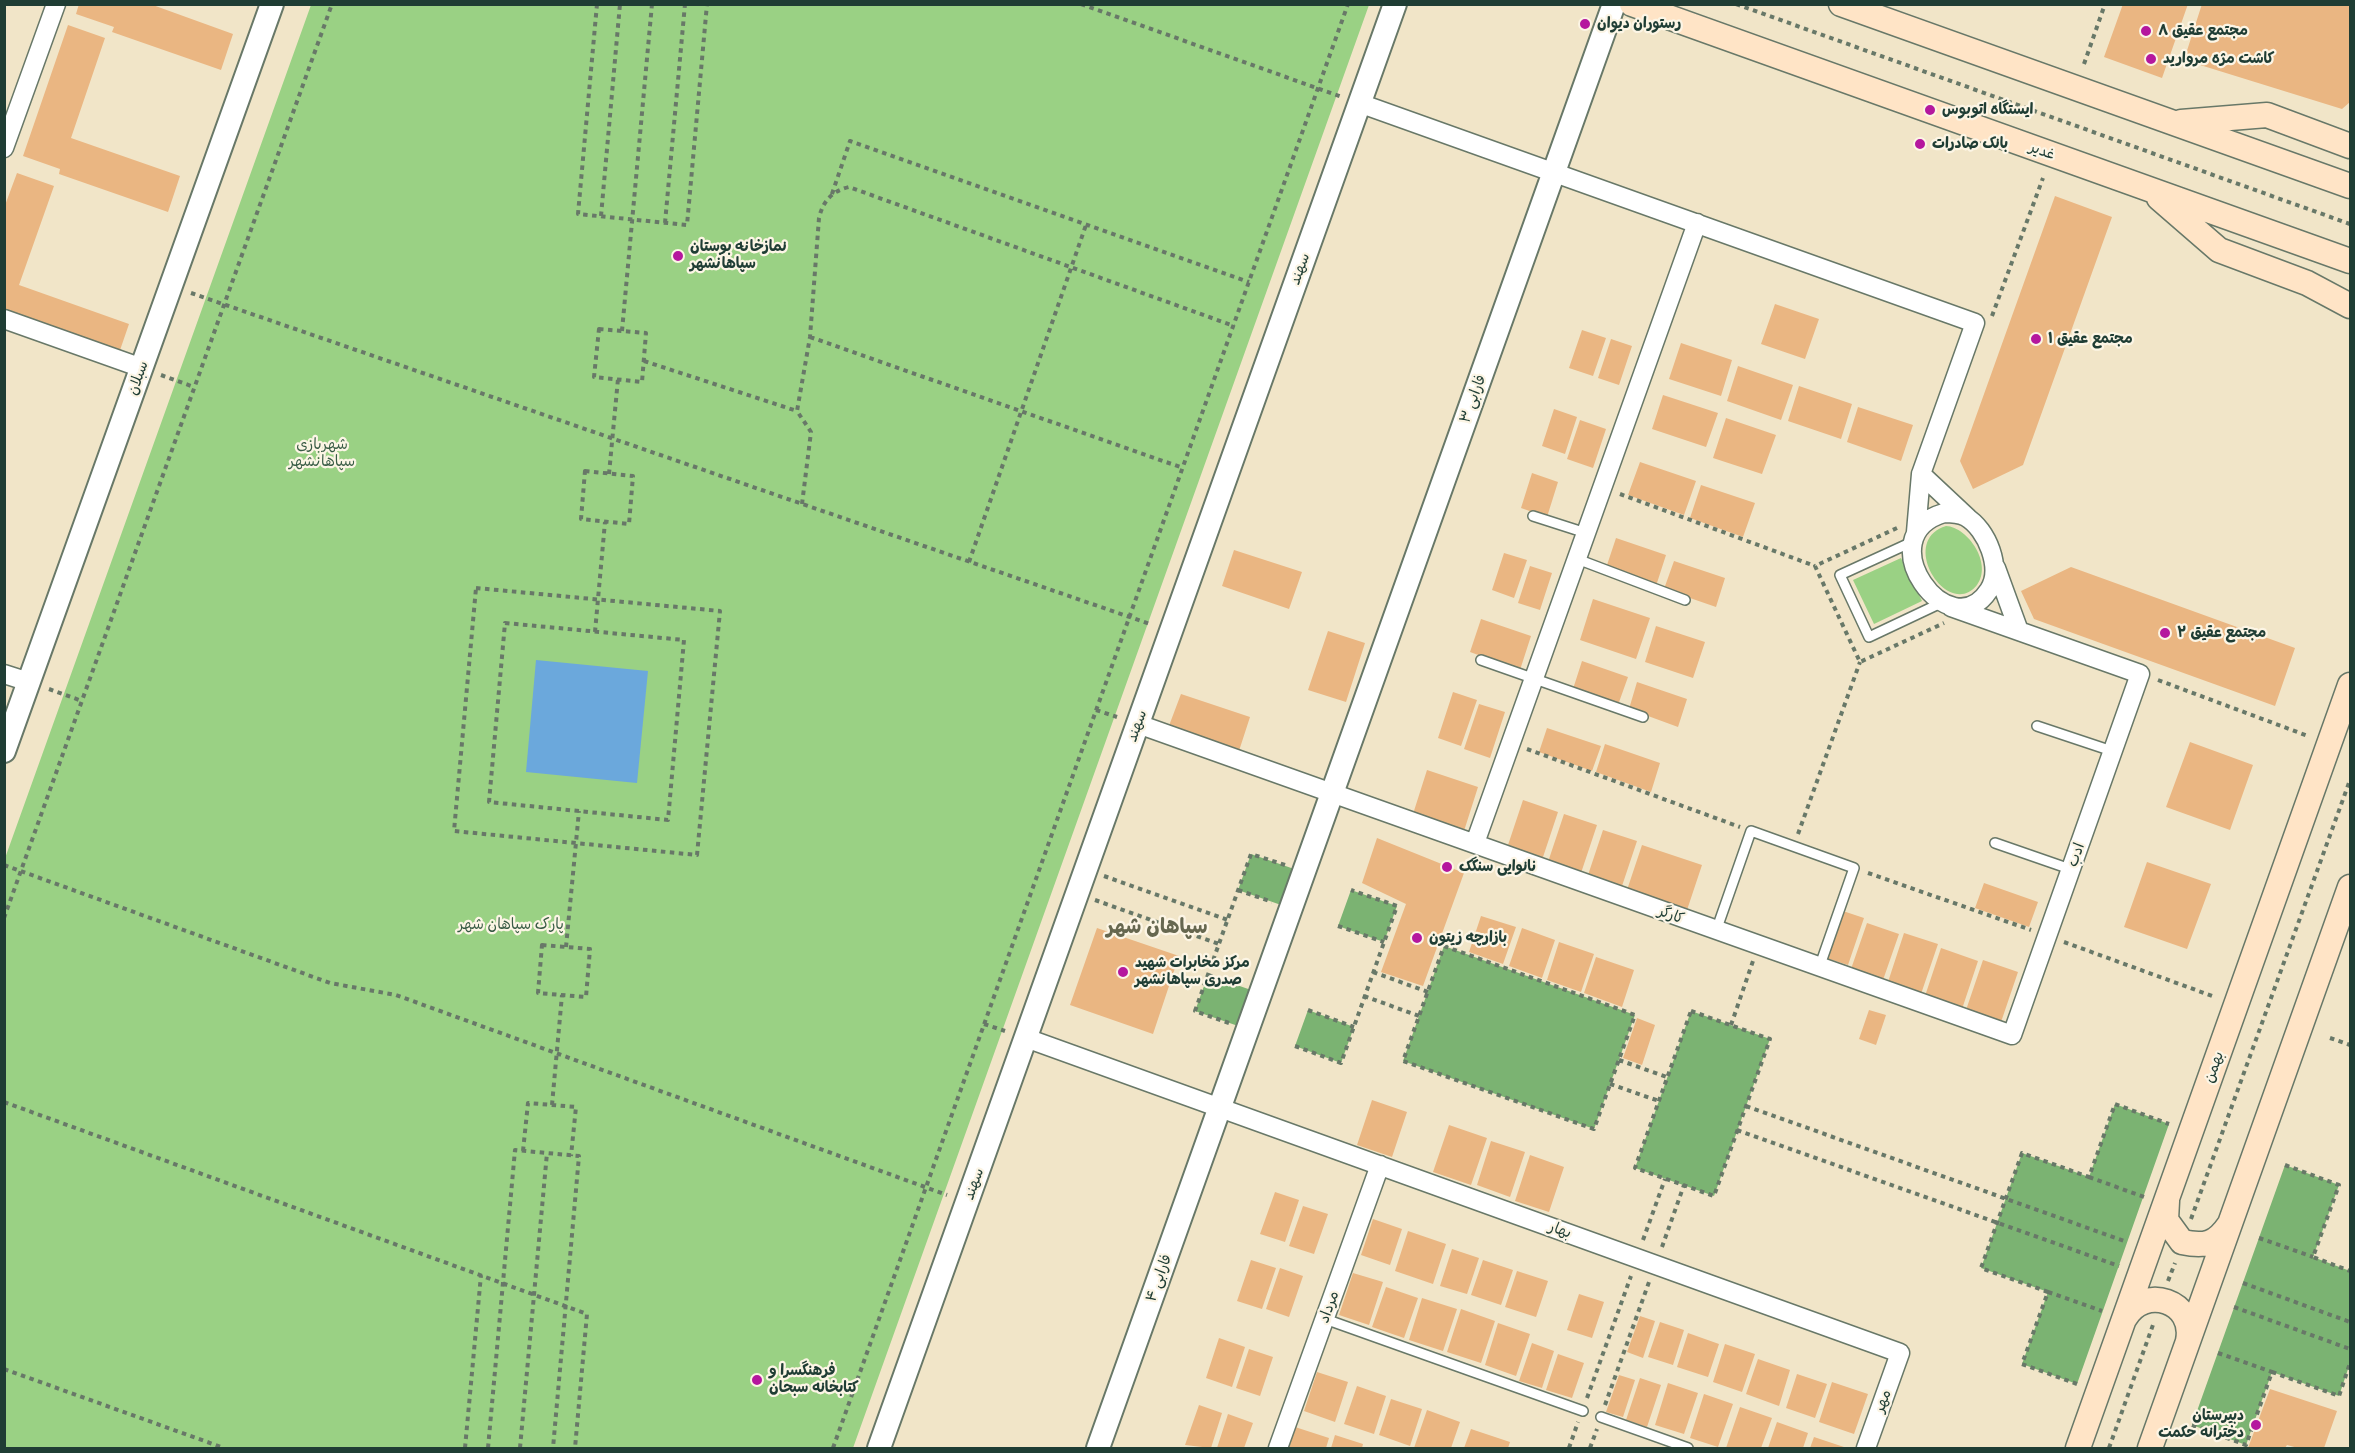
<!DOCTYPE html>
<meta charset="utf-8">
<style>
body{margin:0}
#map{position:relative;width:2355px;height:1453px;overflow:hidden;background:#f1e5c8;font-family:Delius,sans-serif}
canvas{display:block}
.frame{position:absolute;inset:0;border:6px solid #1f3d34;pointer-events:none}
</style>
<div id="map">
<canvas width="2355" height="1453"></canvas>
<div class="frame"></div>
</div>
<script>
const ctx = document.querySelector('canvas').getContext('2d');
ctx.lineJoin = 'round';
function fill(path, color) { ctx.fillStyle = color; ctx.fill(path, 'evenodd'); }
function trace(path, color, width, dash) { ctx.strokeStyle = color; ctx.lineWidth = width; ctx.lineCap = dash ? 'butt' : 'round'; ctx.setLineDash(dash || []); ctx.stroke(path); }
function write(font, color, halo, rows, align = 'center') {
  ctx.font = font + ' Delius,"Playpen Sans Arabic",sans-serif'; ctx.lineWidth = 4.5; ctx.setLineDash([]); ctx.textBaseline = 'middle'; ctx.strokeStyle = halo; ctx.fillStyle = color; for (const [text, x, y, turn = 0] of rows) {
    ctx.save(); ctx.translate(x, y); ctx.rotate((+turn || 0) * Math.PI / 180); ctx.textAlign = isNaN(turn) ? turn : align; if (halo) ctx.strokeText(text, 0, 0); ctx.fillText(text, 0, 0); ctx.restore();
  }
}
fill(new Path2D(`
 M 311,5 L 1369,5 L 853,1448 L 5,1448 L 4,861 Z
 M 1946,526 C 1968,527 1993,564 1977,585 C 1948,621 1897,541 1946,526 Z
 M 1901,558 L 1922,601 L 1874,624 L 1853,580 Z`), '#9ad184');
fill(new Path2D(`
 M 1251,854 L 1297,870 L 1284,906 L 1238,890 Z
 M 1351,890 L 1397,906 L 1384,942 L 1338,926 Z
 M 1444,946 L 1635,1015 L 1594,1129 L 1403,1061 Z
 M 1208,975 L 1254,991 L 1241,1027 L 1195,1011 Z
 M 1308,1010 L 1354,1027 L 1341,1063 L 1295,1046 Z
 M 1691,1011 L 1770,1039 L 1714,1196 L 1635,1168 Z
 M 2115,1104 L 2169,1124 L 2077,1384 L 2022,1364 L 2048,1292 L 1981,1268 L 2022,1153 L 2089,1177 Z
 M 2285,1165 L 2339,1185 L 2313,1257 L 2350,1271 L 2350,1363 L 2339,1396 L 2272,1372 L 2246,1445 L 2192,1425 Z`), '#7bb372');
fill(new Path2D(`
 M 536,660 L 648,671 L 637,783 L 526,772 Z`), '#6ba8dc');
fill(new Path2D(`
 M 79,4 L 150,4 L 233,34 L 221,70 L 112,32 L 114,27 L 76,14 Z
 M 2123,4 L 2188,4 L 2162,78 L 2104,57 Z
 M 2202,4 L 2350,4 L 2350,102 L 2342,109 L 2184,60 Z
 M 68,25 L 105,38 L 71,138 L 180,176 L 168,212 L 59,174 L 60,169 L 23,156 Z
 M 17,173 L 54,186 L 19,285 L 129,324 L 118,356 L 4,315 L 4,208 Z
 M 2055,196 L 2112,217 L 2023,465 L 1973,489 L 1960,461 Z
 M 1775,304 L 1819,319 L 1805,359 L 1761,344 Z
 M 1582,330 L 1606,338 L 1593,376 L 1569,368 Z
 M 1611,339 L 1632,346 L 1619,385 L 1598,378 Z
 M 1681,343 L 1732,360 L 1721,396 L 1669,379 Z
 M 1738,366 L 1793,385 L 1781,420 L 1727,401 Z
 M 1799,386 L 1852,404 L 1841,439 L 1788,421 Z
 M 1663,395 L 1718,413 L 1706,447 L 1652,429 Z
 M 1858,407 L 1913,425 L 1901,461 L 1847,442 Z
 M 1554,409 L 1577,417 L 1565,454 L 1542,446 Z
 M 1726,418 L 1776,435 L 1762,474 L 1713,458 Z
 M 1580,420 L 1606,429 L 1593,468 L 1567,459 Z
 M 1640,462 L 1696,481 L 1684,515 L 1628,495 Z
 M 1532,473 L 1558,482 L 1547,517 L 1521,508 Z
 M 1701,485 L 1755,503 L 1743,537 L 1690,518 Z
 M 1616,538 L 1666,555 L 1656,586 L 1606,568 Z
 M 1234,550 L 1302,572 L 1289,609 L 1222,586 Z
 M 1504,553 L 1527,560 L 1514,598 L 1492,590 Z
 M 1674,561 L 1725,578 L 1716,607 L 1664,589 Z
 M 1530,566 L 1552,573 L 1540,610 L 1518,603 Z
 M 2071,567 L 2295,648 L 2275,706 L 2034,619 L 2021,591 Z
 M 1593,599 L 1650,618 L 1636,659 L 1580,640 Z
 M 1481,619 L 1531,636 L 1520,670 L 1470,652 Z
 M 1656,626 L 1705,642 L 1693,678 L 1645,662 Z
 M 1328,631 L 1365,643 L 1346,702 L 1308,690 Z
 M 1582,661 L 1628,677 L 1618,705 L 1573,689 Z
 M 1637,682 L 1687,699 L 1678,727 L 1629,709 Z
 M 1453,692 L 1477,700 L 1461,746 L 1438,738 Z
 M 1181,694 L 1250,717 L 1237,757 L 1167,731 Z
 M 1479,704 L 1505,712 L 1490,758 L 1464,749 Z
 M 1547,728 L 1601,746 L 1592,771 L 1539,752 Z
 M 2190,742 L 2253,765 L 2230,830 L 2166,807 Z
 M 1605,744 L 1660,763 L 1651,792 L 1596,772 Z
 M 1427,770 L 1478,787 L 1464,831 L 1413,814 Z
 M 1523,800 L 1558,812 L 1542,860 L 1507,848 Z
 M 1564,814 L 1597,825 L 1581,873 L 1548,862 Z
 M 1603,830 L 1637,841 L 1621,889 L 1587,878 Z
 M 1377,838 L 1464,873 L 1423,986 L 1381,972 L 1406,904 L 1362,883 Z
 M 1642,845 L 1702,865 L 1686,913 L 1626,893 Z
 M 2147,862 L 2211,884 L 2187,949 L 2124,927 Z
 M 1984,883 L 2038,902 L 2029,927 L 1975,908 Z
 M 1843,911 L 1864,918 L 1848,965 L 1826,958 Z
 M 1481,916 L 1516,927 L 1503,964 L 1469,952 Z
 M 1867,923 L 1899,934 L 1883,980 L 1851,969 Z
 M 1097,928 L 1179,956 L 1153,1034 L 1070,1005 Z
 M 1522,928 L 1555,940 L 1542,978 L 1509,966 Z
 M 1904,933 L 1938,944 L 1921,994 L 1888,982 Z
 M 1559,942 L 1594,954 L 1581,992 L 1547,980 Z
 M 1941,948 L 1978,961 L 1962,1009 L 1925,996 Z
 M 1596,957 L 1634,970 L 1622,1007 L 1584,993 Z
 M 1983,960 L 2018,972 L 2000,1025 L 1965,1013 Z
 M 1869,1010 L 1886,1015 L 1876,1045 L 1859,1039 Z
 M 1637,1018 L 1655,1025 L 1642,1065 L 1623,1058 Z
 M 1372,1100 L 1407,1112 L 1392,1157 L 1357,1145 Z
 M 1449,1125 L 1487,1138 L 1471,1185 L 1433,1172 Z
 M 1491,1141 L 1525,1152 L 1510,1197 L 1477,1185 Z
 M 1530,1155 L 1564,1167 L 1549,1212 L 1515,1201 Z
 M 1275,1192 L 1299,1200 L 1285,1242 L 1260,1234 Z
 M 1303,1206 L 1328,1214 L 1314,1254 L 1289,1246 Z
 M 1373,1219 L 1402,1229 L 1390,1265 L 1361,1255 Z
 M 1408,1231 L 1446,1244 L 1433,1284 L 1395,1271 Z
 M 1452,1249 L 1479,1258 L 1467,1294 L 1440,1286 Z
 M 1251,1260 L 1276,1268 L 1262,1309 L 1237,1301 Z
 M 1483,1260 L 1513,1270 L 1501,1305 L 1471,1295 Z
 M 1280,1268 L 1303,1276 L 1289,1317 L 1266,1309 Z
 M 1517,1271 L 1548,1281 L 1536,1317 L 1505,1307 Z
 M 1353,1273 L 1383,1282 L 1369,1325 L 1339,1315 Z
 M 1386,1287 L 1418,1298 L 1404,1338 L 1372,1327 Z
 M 1579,1294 L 1604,1302 L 1592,1338 L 1567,1330 Z
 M 1422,1298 L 1457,1309 L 1443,1351 L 1409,1340 Z
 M 1461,1309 L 1495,1321 L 1481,1363 L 1447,1352 Z
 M 1640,1316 L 1655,1321 L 1643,1358 L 1627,1352 Z
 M 1660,1322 L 1684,1330 L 1673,1365 L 1648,1357 Z
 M 1498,1323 L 1530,1334 L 1516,1376 L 1485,1365 Z
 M 1688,1333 L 1719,1344 L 1708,1377 L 1677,1367 Z
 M 1219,1338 L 1245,1347 L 1232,1387 L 1206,1378 Z
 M 1532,1343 L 1554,1351 L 1542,1388 L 1519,1381 Z
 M 1725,1344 L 1755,1354 L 1742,1392 L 1713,1382 Z
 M 1249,1349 L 1273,1357 L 1260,1396 L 1236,1388 Z
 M 1558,1354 L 1584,1363 L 1572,1398 L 1546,1390 Z
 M 1758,1359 L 1790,1370 L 1779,1406 L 1746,1394 Z
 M 1317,1372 L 1348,1382 L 1335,1422 L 1304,1411 Z
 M 1797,1374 L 1827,1384 L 1815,1418 L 1786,1408 Z
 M 1619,1375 L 1635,1380 L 1623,1417 L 1606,1412 Z
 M 1640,1378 L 1661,1385 L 1647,1427 L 1626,1420 Z
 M 1832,1382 L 1868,1394 L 1854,1434 L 1819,1422 Z
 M 1668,1383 L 1698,1393 L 1684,1434 L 1655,1425 Z
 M 1357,1386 L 1386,1396 L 1374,1434 L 1344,1424 Z
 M 2270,1389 L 2337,1411 L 2324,1448 L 2298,1448 L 2287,1445 L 2285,1448 L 2248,1448 Z
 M 1704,1394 L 1733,1404 L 1718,1447 L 1690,1438 Z
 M 1391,1399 L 1422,1409 L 1410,1446 L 1379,1435 Z
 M 1199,1405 L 1222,1413 L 1211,1448 L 1185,1445 Z
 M 1740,1407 L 1772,1418 L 1761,1448 L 1726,1448 Z
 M 1427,1410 L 1460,1422 L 1451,1448 L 1414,1448 Z
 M 1228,1414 L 1253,1423 L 1244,1448 L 1217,1448 Z
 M 1777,1422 L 1808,1433 L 1803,1448 L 1768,1448 Z
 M 1295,1427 L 1329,1438 L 1326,1448 L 1288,1448 Z
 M 1471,1429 L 1510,1442 L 1508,1448 L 1464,1448 Z
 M 1335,1435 L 1363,1444 L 1362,1448 L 1331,1448 Z
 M 1814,1437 L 1847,1448 L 1810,1448 Z`), '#eab682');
const service = new Path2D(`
 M 1533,516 L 1586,533
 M 1912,542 L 1840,575 L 1869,637 L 1941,603
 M 1577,559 L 1685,600
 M 1481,660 L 1643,717
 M 2037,726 L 2112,751
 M 1995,843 L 2070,869
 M 1716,931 L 1751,831 L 1854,868 L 1819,968
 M 1325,1319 L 1583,1411
 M 1601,1417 L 1688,1448`);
const minor = new Path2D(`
 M 1359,103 L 1975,323 L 1921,474 L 1916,532
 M 4,148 L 56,4
 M 4,319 L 142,368
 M 1921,474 L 1968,518
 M 1944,513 C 1952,513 1959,513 1966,517 C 1987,529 2003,569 1989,590 C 1950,651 1866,536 1944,513 Z
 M 1996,568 L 2019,631
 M 4,674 L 29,682
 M 1138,724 L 2012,1035 L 2140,674 L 1951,607
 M 1475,843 L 1697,223
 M 1026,1038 L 1900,1353 L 1866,1448
 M 1278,1448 L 1380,1165`);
const tertiary = new Path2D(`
 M 4,751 L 272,4
 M 879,1448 L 1395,4
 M 1098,1448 L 1614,4`);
const secondary = new Path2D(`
 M 1632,4 L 2350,261
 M 1841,4 L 2350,186
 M 2181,122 L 2267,115 L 2350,146
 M 2159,198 L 2219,250 L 2307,283 L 2350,306
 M 2167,1201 L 2166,1220 L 2182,1242 C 2205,1247 2216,1244 2229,1225
 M 2125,1318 C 2144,1284 2196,1301 2188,1341
 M 2078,1448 L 2350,685
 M 2150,1448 L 2350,887`);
trace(service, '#687868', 12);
trace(minor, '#687868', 21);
trace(tertiary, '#687868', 26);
trace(secondary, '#687868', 27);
trace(new Path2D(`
 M 597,4 L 578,214 L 687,225 L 707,4
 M 1081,4 L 1342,97
 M 1736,4 L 2350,224
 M 2084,64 L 2105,4
 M 832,194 L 850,141 L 1249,282
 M 601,216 L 620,4
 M 665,223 L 685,4
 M 191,293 L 1150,624
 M 1992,316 L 2043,178
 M 599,329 L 646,333 L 642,382 L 594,377 Z
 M 622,331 L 652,4
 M 810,337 L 1183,468
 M 644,361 L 797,411
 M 161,375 L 194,387
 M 585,471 L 633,476 L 629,524 L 581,519 Z
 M 609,474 L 618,379
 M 1620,494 L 1815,566
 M 802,504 L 811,432 L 797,411 L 810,337 L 819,218 C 823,201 832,191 849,187 L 1234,326
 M 1897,528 L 1815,566 L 1860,662 L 1944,623
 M 969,562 L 1086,225
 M 476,588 L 720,611 L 697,855 L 454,831 Z
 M 505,623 L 684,640 L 668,820 L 489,802 Z
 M 595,632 L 605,522
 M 2158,680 L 2308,736
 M 49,689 L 82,701
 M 1096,710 L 1117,717
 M 1527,749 L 1740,827
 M 1798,834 L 1860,662
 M 4,865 L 330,983 L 396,995 L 947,1195
 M 1868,873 L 2031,930
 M 1104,876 L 1228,920
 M 1238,890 L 1272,902
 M 1095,900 L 1219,944
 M 4,918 L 332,4
 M 1338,926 L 1384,942
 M 2064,942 L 2215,997
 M 542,945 L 590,949 L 586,997 L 538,993 Z
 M 1444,946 L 1635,1015 L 1594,1129 L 1403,1061 Z
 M 566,947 L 579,811
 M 1373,972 L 1428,992
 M 1208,975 L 1241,986
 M 1364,996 L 1419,1016
 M 1308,1010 L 1354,1027
 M 1691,1011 L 1770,1039 L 1714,1196 L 1635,1168 Z
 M 1229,1023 L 1195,1011 L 1251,854 L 1285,865
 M 984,1024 L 1005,1031
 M 1731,1025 L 1753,961
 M 2330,1038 L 2350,1045
 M 1295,1046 L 1341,1063 L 1397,906 L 1351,890
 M 1619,1060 L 1667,1077
 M 1610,1084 L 1659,1101
 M 4,1102 L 587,1314 L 575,1448
 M 552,1105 L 562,995
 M 1746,1106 L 2127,1242
 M 1737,1130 L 2119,1266
 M 523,1151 L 528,1103 L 576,1107 L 571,1156
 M 2285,1165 L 2339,1185 L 2313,1257 L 2350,1271
 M 2089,1177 L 2144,1197
 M 2191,1219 L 2350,780
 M 2259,1238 L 2313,1257
 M 1643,1240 L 1665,1179
 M 1662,1247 L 1684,1185
 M 2168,1281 L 2175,1263
 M 2243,1283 L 2350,1322
 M 2048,1292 L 2102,1311
 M 2234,1307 L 2350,1349
 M 2218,1353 L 2272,1372
 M 4,1369 L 224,1448
 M 2077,1384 L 2022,1364 L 2048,1292 L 1981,1268 L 2022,1153 L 2089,1177 L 2115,1104 L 2169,1124
 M 1587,1398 L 1631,1276
 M 1605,1405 L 1649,1282
 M 2192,1425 L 2246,1445 L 2272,1372 L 2339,1396 L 2350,1363
 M 465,1448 L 481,1275
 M 488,1448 L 515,1150 L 579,1156 L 553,1448
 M 520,1448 L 547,1153
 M 833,1448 L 1348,4
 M 1569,1448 L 1578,1422
 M 1590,1448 L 1597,1429
 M 2109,1448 L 2154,1322`), '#687868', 4, [4.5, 4.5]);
trace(service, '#fff', 9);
trace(minor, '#fff', 18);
trace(tertiary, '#fff', 22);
trace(secondary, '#ffe4c6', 24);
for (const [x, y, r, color] of [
 [1585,24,6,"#b5179e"],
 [2146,31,6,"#b5179e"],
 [2151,59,6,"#b5179e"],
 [1930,110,6,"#b5179e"],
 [1920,144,6,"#b5179e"],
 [678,256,6,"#b5179e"],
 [2036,339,6,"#b5179e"],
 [2165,633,6,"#b5179e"],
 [1447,867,6,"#b5179e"],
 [1417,938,6,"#b5179e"],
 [1123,972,6,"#b5179e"],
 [757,1380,6,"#b5179e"],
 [2256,1425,6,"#b5179e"]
]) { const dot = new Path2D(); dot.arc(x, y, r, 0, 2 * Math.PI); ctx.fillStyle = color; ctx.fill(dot); trace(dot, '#fcf5e5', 2); }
write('bold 15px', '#1f3d34', '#fcf5e5', [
 ["رستوران دیوان",1597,24],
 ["مجتمع عقیق ۸",2158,31],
 ["کاشت مژه مروارید",2163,59],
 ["ایستگاه اتوبوس",1942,110],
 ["بانک صادرات",1932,144],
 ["نمازخانه بوستان",690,247],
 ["سپاهانشهر",690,264],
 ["مجتمع عقیق ۱",2048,339],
 ["مجتمع عقیق ۲",2177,633],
 ["نانوایی سنگک",1459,867],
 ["بازارچه زیتون",1429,938],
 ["مرکز مخابرات شهید",1135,963],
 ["صدری سپاهانشهر",1135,980],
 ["فرهنگسرا و",769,1371],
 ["کتابخانه سبحان",769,1388],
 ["دبیرستان",2244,1416,"right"],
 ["دخترانه حکمت",2244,1433,"right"]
], 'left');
write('15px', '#1f3d34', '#fcf5e5', [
 ["غدیر",2042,151,20],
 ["سهند",1300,269,-70],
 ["سبلان",138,378,-70],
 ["فارابی ۳",1473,399,-70],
 ["سهند",1137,726,-70],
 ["ادب",2076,855,-70],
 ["کارگر",1671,915,20],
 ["بهمن",2214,1067,-70],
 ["سهند",974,1184,-70],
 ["بهار",1560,1230,20],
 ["فارابی ۴",1159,1278,-70],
 ["مرداد",1329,1307,-70],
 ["مهر",1883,1401,-70]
]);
write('15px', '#385b44', '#fcf5e5', [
 ["شهربازی",322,445],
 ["سپاهانشهر",322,462],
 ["پارک سپاهان شهر",511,925]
]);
write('bold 21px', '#66674f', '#fcf5e5', [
 ["سپاهان شهر",1157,927]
]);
</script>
